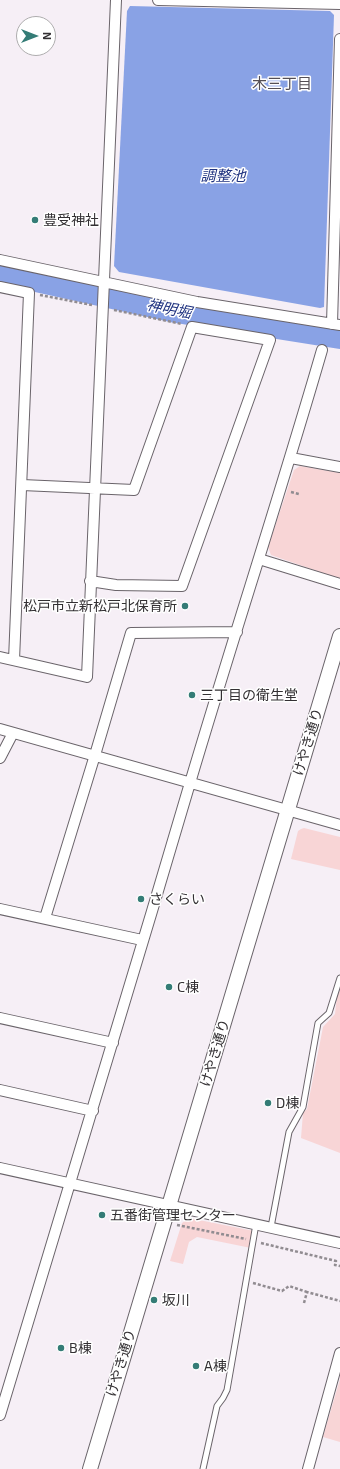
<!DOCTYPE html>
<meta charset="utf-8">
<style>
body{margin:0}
#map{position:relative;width:340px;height:1469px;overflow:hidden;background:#f6eff6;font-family:"Exo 2",sans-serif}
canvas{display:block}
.north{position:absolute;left:16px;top:16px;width:40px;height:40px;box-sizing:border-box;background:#fff;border:1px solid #adacad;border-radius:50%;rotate:90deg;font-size:11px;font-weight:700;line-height:16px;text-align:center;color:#333033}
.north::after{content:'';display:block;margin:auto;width:14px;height:18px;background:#347c76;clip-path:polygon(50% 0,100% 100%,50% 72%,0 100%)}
</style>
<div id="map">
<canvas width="340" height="1469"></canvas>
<div class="north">N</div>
</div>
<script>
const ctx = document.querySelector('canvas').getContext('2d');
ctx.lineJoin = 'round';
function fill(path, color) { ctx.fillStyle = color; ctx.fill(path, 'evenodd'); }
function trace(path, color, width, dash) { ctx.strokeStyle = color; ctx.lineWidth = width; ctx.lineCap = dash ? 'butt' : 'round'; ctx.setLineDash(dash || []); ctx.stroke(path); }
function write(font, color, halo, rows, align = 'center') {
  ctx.font = font + ' "Exo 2","Noto Sans JP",sans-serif'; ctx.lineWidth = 3; ctx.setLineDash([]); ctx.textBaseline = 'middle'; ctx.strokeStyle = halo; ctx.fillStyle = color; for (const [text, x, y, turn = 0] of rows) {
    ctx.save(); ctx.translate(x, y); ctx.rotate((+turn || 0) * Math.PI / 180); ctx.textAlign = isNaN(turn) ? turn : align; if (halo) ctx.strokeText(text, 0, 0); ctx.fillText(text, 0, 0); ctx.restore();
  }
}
fill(new Path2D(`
 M 300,466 L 340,473 L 340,579 L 271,555 L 268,547 L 294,470 Z
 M 304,828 L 340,837 L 340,870 L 291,859 L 298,831 L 301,829 Z
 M 340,990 L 340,1153 L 301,1138 L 303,1113 L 307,1109 L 323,1027 L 335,1014 L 337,996 Z
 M 189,1218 L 254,1231 L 251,1248 L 197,1237 L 189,1242 L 183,1264 L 170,1261 L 182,1223 Z
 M 340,1379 L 340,1442 L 323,1437 Z`), '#f8d5d6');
fill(new Path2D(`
 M 130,6 L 330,11 L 334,15 L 324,307 L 320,308 L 119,272 L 114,266 L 127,11 Z`), '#89a2e5');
trace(new Path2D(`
 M 0,272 L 176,311 L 340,337`), '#89a2e5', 24);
const lane = new Path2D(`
 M 271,1227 L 289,1132 L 303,1107 L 318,1023 L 329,1013 L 340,978
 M 203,1469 L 217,1406 L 223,1398 L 227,1390 L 256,1224`);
const street = new Path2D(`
 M 158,0 L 340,4
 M 0,260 L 197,302 L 340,325
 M 0,287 L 29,293 L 14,660
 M 332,324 L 340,39
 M 291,458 L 340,467
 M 22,485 L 134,490 L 192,327 L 270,340 L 182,586 L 116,585 L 90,581
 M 259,559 L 340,584
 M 0,657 L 87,677 L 116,0
 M 0,729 L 340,825
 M 0,758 L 13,733
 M 0,909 L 142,940
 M 45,918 L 95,755 L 131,633 L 237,632
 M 0,1018 L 113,1043
 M 0,1090 L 93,1111
 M 0,1168 L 340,1243
 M 0,1415 C 63,1204 128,994 190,783 C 233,638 280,495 322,350
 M 308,1469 L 340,1353`);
const secondary = new Path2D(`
 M 90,1469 L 340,636`);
trace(lane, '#6a646a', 7);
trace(street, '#6a646a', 12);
trace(secondary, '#6a646a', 16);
trace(new Path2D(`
 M 40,295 L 92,305
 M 114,310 L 182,324
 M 291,492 L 299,494
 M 177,1225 L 246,1239
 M 261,1243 L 336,1261 L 335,1265 L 340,1266
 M 253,1283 L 282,1291 L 289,1286 L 307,1292
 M 304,1303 L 307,1292 L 340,1301`), '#918c91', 2.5, [3, 2]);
trace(lane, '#fff', 5);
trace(street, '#fff', 10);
trace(secondary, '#fff', 14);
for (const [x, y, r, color] of [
 [35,220,4,"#347c76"],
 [185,606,4,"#347c76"],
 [192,695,4,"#347c76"],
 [141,899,4,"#347c76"],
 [169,987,4,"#347c76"],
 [268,1103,4,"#347c76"],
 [102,1215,4,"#347c76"],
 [154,1300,4,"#347c76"],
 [61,1348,4,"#347c76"],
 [196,1366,4,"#347c76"]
]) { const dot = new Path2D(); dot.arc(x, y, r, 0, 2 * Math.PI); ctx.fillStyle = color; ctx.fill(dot); trace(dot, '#fff', 1.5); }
write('14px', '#333033', '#fff', [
 ["豊受神社",43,220],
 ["松戸市立新松戸北保育所",177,606,"right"],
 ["三丁目の衛生堂",200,695],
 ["さくらい",149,899],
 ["C棟",177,987],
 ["D棟",276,1103],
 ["五番街管理センター",110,1215],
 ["坂川",162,1300],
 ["B棟",69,1348],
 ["A棟",204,1366]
], 'left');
write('14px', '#333033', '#fff', [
 ["けやき通り",308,742,-73],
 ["けやき通り",215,1053,-73],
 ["けやき通り",121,1363,-73]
]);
write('15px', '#544f55', '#fff', [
 ["木三丁目",282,84]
]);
write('italic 15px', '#203380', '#fff', [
 ["調整池",223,176],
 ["神明堀",169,309,11]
]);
</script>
